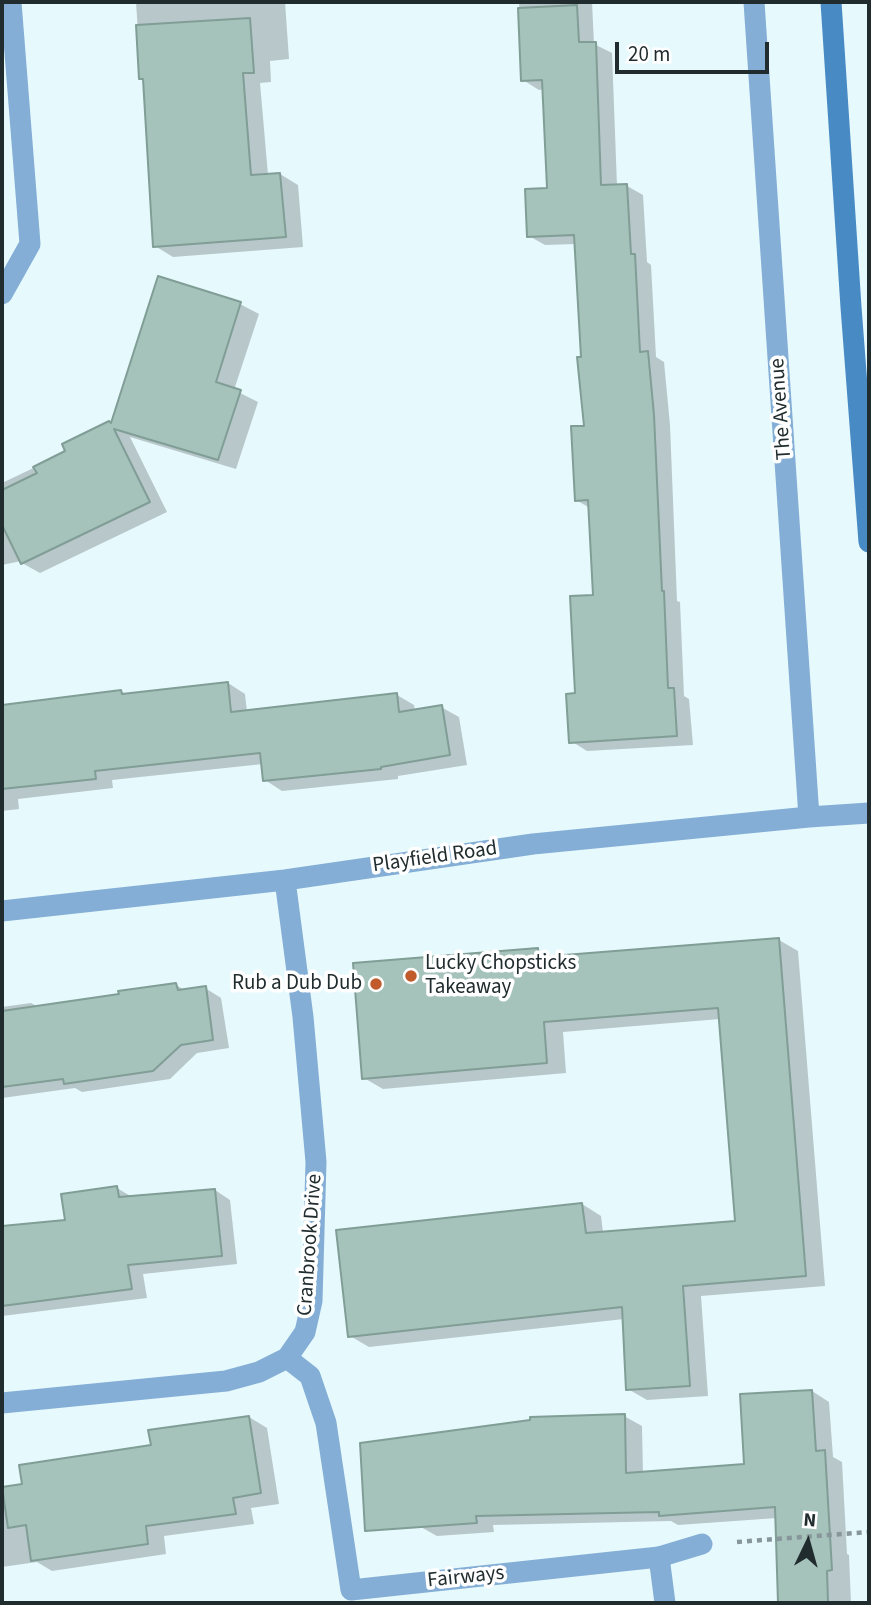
<!DOCTYPE html>
<style>
body{margin:0}
#map{position:relative;width:871px;height:1605px;overflow:hidden;background:#e6f9fd;font-family:"Source Sans 3",sans-serif}
canvas{display:block}
.frame{position:absolute;inset:0;border:4px solid #212c2f;pointer-events:none}
.north{position:absolute;left:773px;top:1507px;width:70px;height:70px;-webkit-text-stroke:5px #fff;paint-order:stroke;rotate:5deg;font-size:19px;font-weight:700;line-height:28px;text-align:center;color:#212c2f}
.north::after{content:'';display:block;margin:auto;width:24px;height:32px;background:#212c2f;clip-path:polygon(50% 0,100% 100%,50% 72%,0 100%)}
.scale{position:absolute;left:615px;top:42px;width:154px;height:32px;box-sizing:border-box;border:4px solid #212c2f;border-top:0;padding-left:9px;font-size:21px;line-height:24px;white-space:nowrap;color:#212c2f;-webkit-text-stroke:5px #fff;paint-order:stroke}
</style>
<div id="map">
<canvas width="871" height="1605"></canvas>
<div class="frame"></div>
<div class="north">N</div>
<div class="scale">20 m</div>
</div>
<script>
const ctx = document.querySelector('canvas').getContext('2d');
ctx.lineJoin = 'round';
function fill(path, color) { ctx.fillStyle = color; ctx.fill(path, 'evenodd'); }
function trace(path, color, width, dash) { ctx.strokeStyle = color; ctx.lineWidth = width; ctx.lineCap = dash ? 'butt' : 'round'; ctx.setLineDash(dash || []); ctx.stroke(path); }
function write(font, color, halo, rows, align = 'center') {
  ctx.font = font + ' "Source Sans 3",sans-serif'; ctx.lineWidth = 7; ctx.setLineDash([]); ctx.textBaseline = 'middle'; ctx.strokeStyle = halo; ctx.fillStyle = color; for (const [text, x, y, turn = 0] of rows) {
    ctx.save(); ctx.translate(x, y); ctx.rotate((+turn || 0) * Math.PI / 180); ctx.textAlign = isNaN(turn) ? turn : align; if (halo) ctx.strokeText(text, 0, 0); ctx.fillText(text, 0, 0); ctx.restore();
  }
}
fill(new Path2D(`
 M 136,2 L 285,2 L 289,59 L 270,61 L 271,82 L 260,83 L 268,175 L 280,174 L 298,185 L 303,247 L 173,257 L 155,246 L 144,80 L 141,78 Z
 M 519,2 L 592,2 L 594,44 L 612,53 L 617,186 L 627,186 L 643,195 L 647,262 L 651,265 L 656,357 L 664,362 L 670,425 L 677,601 L 680,602 L 684,696 L 689,699 L 693,745 L 587,751 L 571,741 L 577,695 L 595,596 L 590,508 L 576,500 L 586,428 L 576,244 L 545,245 L 529,236 L 549,190 L 545,89 L 539,90 L 523,80 Z
 M 159,278 L 240,304 L 259,314 L 234,390 L 258,402 L 236,469 L 130,437 L 167,512 L 40,573 L 22,563 L 21,561 L 2,565 L 2,483 L 67,452 L 112,424 Z
 M 228,683 L 245,694 L 247,712 L 397,695 L 414,705 L 415,711 L 441,707 L 459,717 L 467,765 L 398,776 L 398,779 L 282,791 L 265,780 L 263,764 L 112,780 L 113,788 L 18,799 L 19,809 L 2,811 L 2,706 L 121,691 L 127,695 Z
 M 779,940 L 798,951 L 825,1286 L 701,1296 L 708,1396 L 647,1400 L 628,1389 L 624,1319 L 369,1347 L 350,1336 L 582,1204 L 601,1216 L 603,1233 L 737,1223 L 720,1019 L 563,1032 L 566,1073 L 383,1089 L 364,1078 L 538,950 L 552,958 Z
 M 176,985 L 186,991 L 205,988 L 221,998 L 229,1048 L 197,1053 L 170,1079 L 82,1092 L 75,1088 L 2,1098 L 2,1007 L 31,1003 L 38,1007 Z
 M 117,1188 L 132,1197 L 215,1190 L 230,1200 L 237,1264 L 143,1274 L 147,1298 L 2,1316 L 2,1228 L 67,1222 Z
 M 812,1391 L 829,1402 L 833,1457 L 842,1462 L 847,1554 L 849,1555 L 851,1603 L 780,1603 L 777,1518 L 678,1525 L 671,1521 L 493,1525 L 494,1532 L 437,1536 L 419,1526 L 624,1416 L 642,1426 L 643,1474 L 746,1466 Z
 M 249,1417 L 267,1428 L 279,1504 L 251,1508 L 254,1524 L 164,1536 L 166,1554 L 52,1571 L 37,1562 L 2,1567 L 2,1504 L 6,1504 L 24,1485 Z`), '#0003');
const building = new Path2D(`
 M 577,5 L 579,42 L 596,42 L 601,185 L 627,184 L 631,254 L 635,254 L 640,352 L 648,351 L 654,415 L 662,591 L 664,591 L 668,688 L 674,688 L 677,736 L 569,743 L 566,694 L 575,693 L 570,596 L 593,595 L 588,500 L 575,501 L 571,426 L 584,426 L 577,357 L 581,357 L 574,235 L 527,237 L 525,189 L 547,188 L 542,80 L 521,81 L 518,8 Z
 M 250,18 L 254,73 L 243,73 L 251,175 L 280,173 L 286,237 L 153,247 L 143,79 L 139,79 L 136,25 Z
 M 158,276 L 241,302 L 216,382 L 241,390 L 218,460 L 114,429 L 150,502 L 21,564 L 2,525 L 2,490 L 37,473 L 33,467 L 65,451 L 62,444 L 109,421 L 111,423 Z
 M 228,682 L 231,712 L 397,693 L 399,712 L 442,705 L 450,755 L 381,767 L 381,769 L 263,781 L 260,753 L 95,771 L 96,779 L 2,789 L 2,705 L 121,690 L 122,694 Z
 M 779,938 L 806,1276 L 683,1286 L 690,1386 L 626,1390 L 622,1307 L 348,1337 L 336,1230 L 582,1203 L 586,1233 L 735,1221 L 718,1008 L 544,1022 L 547,1063 L 362,1079 L 353,963 L 538,948 L 539,957 Z
 M 176,983 L 178,990 L 206,986 L 213,1040 L 181,1045 L 153,1071 L 64,1084 L 63,1079 L 2,1087 L 2,1011 L 119,994 L 118,991 Z
 M 117,1186 L 119,1197 L 215,1189 L 222,1256 L 128,1265 L 132,1289 L 2,1306 L 2,1226 L 65,1220 L 61,1194 Z
 M 812,1390 L 816,1451 L 825,1450 L 832,1570 L 827,1571 L 828,1603 L 778,1603 L 775,1507 L 659,1516 L 659,1512 L 476,1516 L 477,1523 L 365,1531 L 360,1443 L 530,1420 L 530,1417 L 625,1414 L 626,1473 L 744,1464 L 740,1394 Z
 M 249,1416 L 261,1493 L 233,1498 L 236,1514 L 146,1526 L 148,1544 L 31,1561 L 26,1525 L 8,1528 L 2,1487 L 22,1484 L 19,1465 L 151,1445 L 148,1430 Z`);
fill(building, '#a5c2bb');
trace(building, '#809d96', 2);
trace(new Path2D(`
 M 737,1542 L 869,1532`), '#87969a', 4.5, [5, 5]);
trace(new Path2D(`
 M 659,1557 L 665,1603`), '#84aed5', 21);
trace(new Path2D(`
 M 754,2 L 809,817
 M 2,294 L 30,244 L 11,2
 M 2,911 L 285,880 L 533,844 L 809,817 L 869,813
 M 287,1358 L 310,1376 L 326,1423 L 351,1590 L 659,1557 L 702,1544
 M 2,1403 L 226,1381 L 259,1372 L 287,1358 L 305,1332 L 312,1301 L 316,1162 L 303,1017 L 285,880`), '#84aed5', 21);
trace(new Path2D(`
 M 831,2 L 851,307 L 869,542`), '#488ac3', 21);
for (const [x, y, r, color] of [
 [411,976,7,"#c15b2c"],
 [376,984,7,"#c15b2c"]
]) { const dot = new Path2D(); dot.arc(x, y, r, 0, 2 * Math.PI); ctx.fillStyle = color; ctx.fill(dot); trace(dot, '#fff', 2.5); }
write('21px', '#212c2f', '#fff', [
 ["The Avenue",782,409,-94],
 ["Playfield Road",435,858,-8],
 ["Cranbrook Drive",311,1245,-86],
 ["Fairways",466,1578,-6]
]);
write('21px', '#212c2f', '#fff', [
 ["Lucky Chopsticks",425,964],
 ["Takeaway",425,988],
 ["Rub a Dub Dub",362,984,"right"]
], 'left');
</script>
